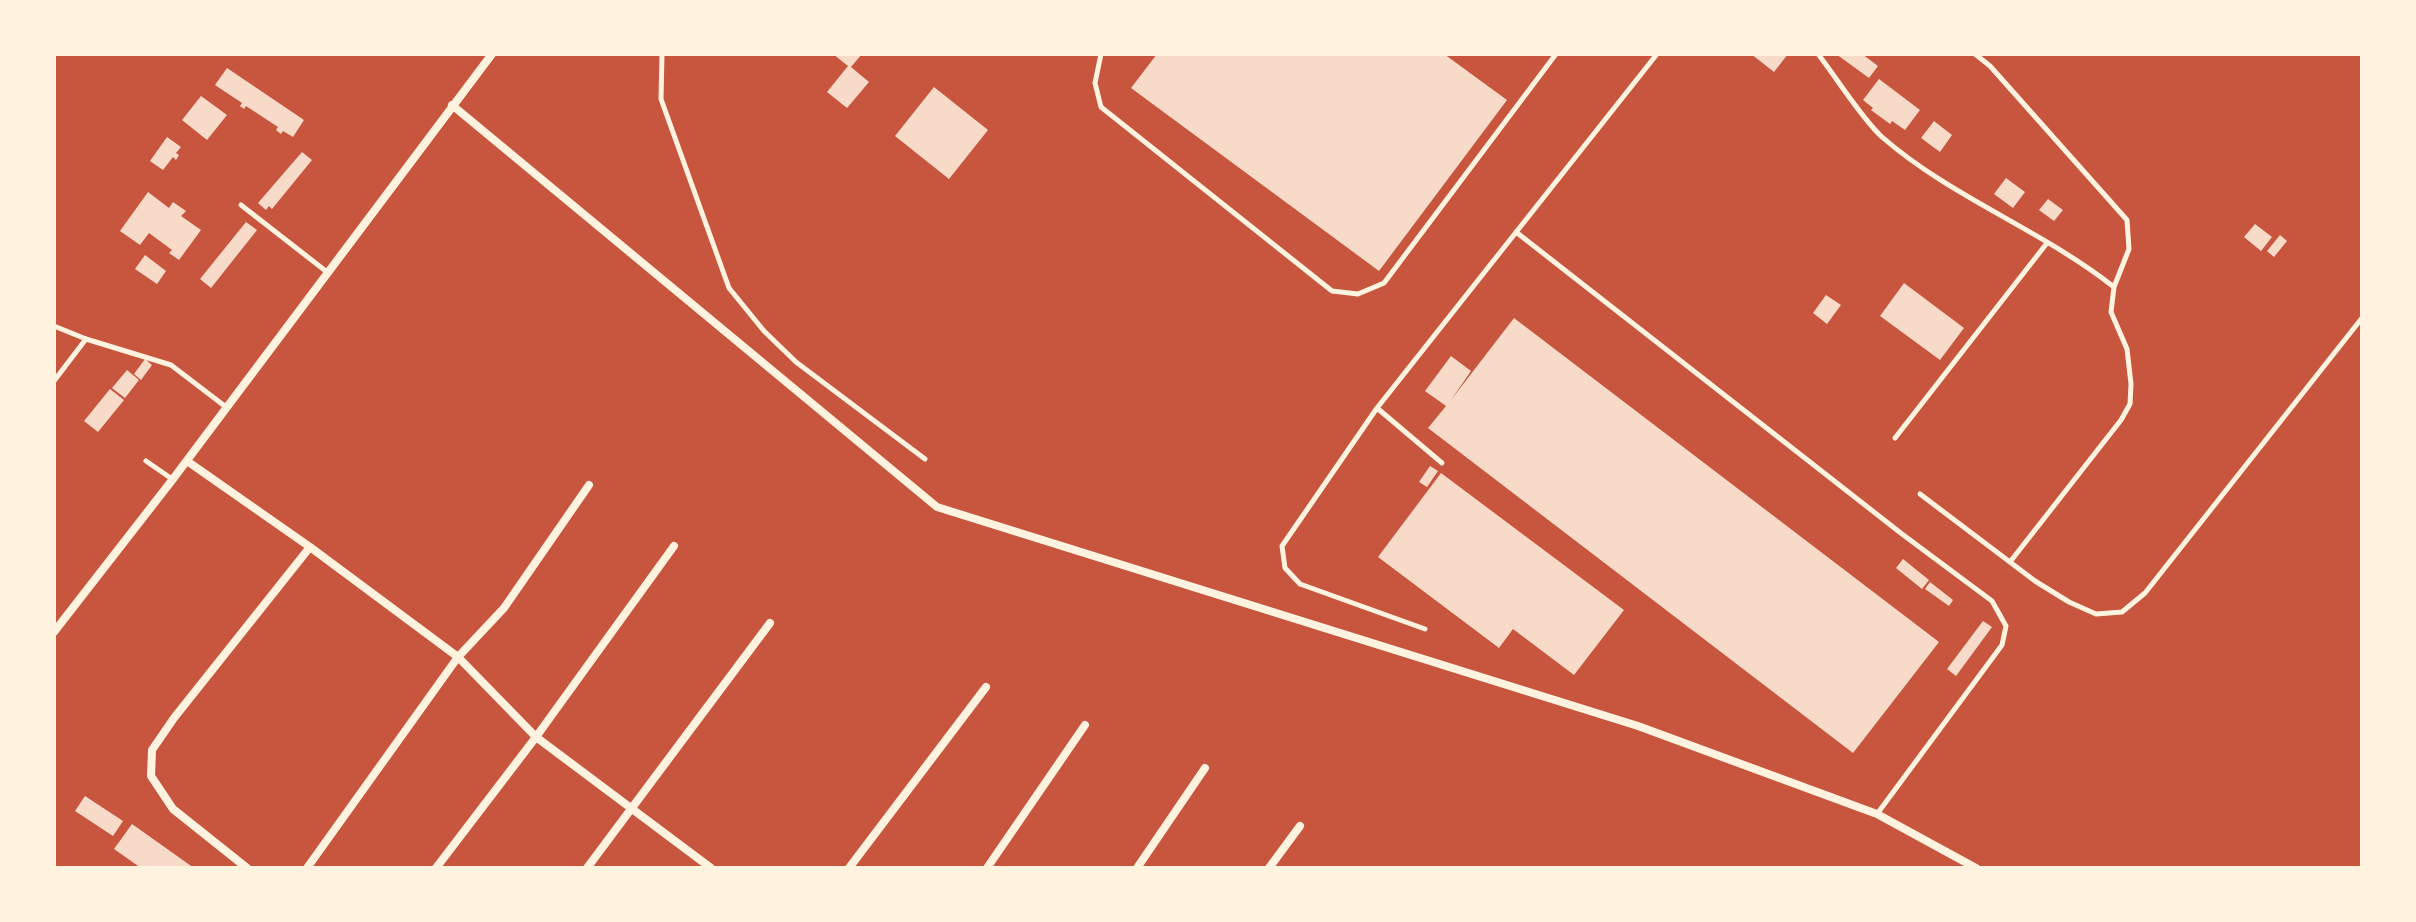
<!DOCTYPE html>
<style>
body{margin:0}
#map{position:relative;width:2416px;height:922px;overflow:hidden;background:#c8553d;font-family:Georgia,serif}
canvas{display:block}
.frame{position:absolute;inset:0;border:56px solid #fff3e0;pointer-events:none}
</style>
<div id="map">
<canvas width="2416" height="922"></canvas>
<div class="frame"></div>
</div>
<script>
const ctx = document.querySelector('canvas').getContext('2d');
ctx.lineJoin = 'round';
function fill(path, color) { ctx.fillStyle = color; ctx.fill(path, 'evenodd'); }
function trace(path, color, width, dash) { ctx.strokeStyle = color; ctx.lineWidth = width; ctx.lineCap = dash ? 'butt' : 'round'; ctx.setLineDash(dash || []); ctx.stroke(path); }
fill(new Path2D(`
 M 833,54 L 862,54 L 851,67 L 869,82 L 847,108 L 827,92 L 848,66 Z
 M 1157,54 L 1444,54 L 1507,100 L 1379,271 L 1131,88 Z
 M 1751,54 L 1788,54 L 1774,72 Z
 M 1836,54 L 1862,54 L 1878,66 L 1869,78 Z
 M 227,68 L 304,120 L 293,137 L 283,131 L 281,134 L 276,130 L 278,127 L 246,106 L 244,109 L 240,106 L 242,103 L 215,85 Z
 M 1879,79 L 1920,110 L 1905,130 L 1892,121 L 1890,124 L 1871,110 L 1873,108 L 1863,100 Z
 M 934,87 L 988,130 L 949,179 L 895,136 Z
 M 201,96 L 227,115 L 207,140 L 182,120 Z
 M 1934,121 L 1952,135 L 1940,152 L 1921,138 Z
 M 167,137 L 181,147 L 176,153 L 179,155 L 176,160 L 173,157 L 163,170 L 150,161 Z
 M 302,152 L 312,160 L 272,209 L 269,206 L 266,210 L 258,203 Z
 M 2006,178 L 2025,192 L 2013,208 L 1994,194 Z
 M 148,192 L 169,208 L 173,202 L 186,211 L 181,216 L 201,230 L 179,260 L 169,253 L 172,250 L 149,233 L 140,245 L 120,231 Z
 M 2048,199 L 2063,210 L 2054,221 L 2039,210 Z
 M 246,222 L 257,230 L 211,288 L 200,279 Z
 M 2255,224 L 2272,237 L 2261,251 L 2244,237 Z
 M 2280,235 L 2287,241 L 2274,257 L 2267,251 Z
 M 145,255 L 166,271 L 157,284 L 135,269 Z
 M 1904,283 L 1964,328 L 1940,360 L 1880,316 Z
 M 1826,295 L 1841,305 L 1827,324 L 1813,313 Z
 M 1514,318 L 1939,642 L 1853,753 L 1428,428 L 1446,406 L 1425,391 L 1451,356 L 1471,371 L 1451,400 Z
 M 145,359 L 152,365 L 141,380 L 134,374 Z
 M 127,370 L 139,380 L 125,398 L 112,388 Z
 M 110,389 L 124,400 L 98,432 L 84,421 Z
 M 1430,466 L 1438,471 L 1427,487 L 1419,482 Z
 M 1441,473 L 1624,610 L 1574,675 L 1513,629 L 1499,648 L 1378,557 Z
 M 1903,559 L 1929,580 L 1922,589 L 1896,568 Z
 M 1930,582 L 1953,600 L 1949,606 L 1925,589 Z
 M 1983,621 L 1992,627 L 1956,676 L 1947,669 Z
 M 85,796 L 123,821 L 113,836 L 75,811 Z
 M 132,824 L 194,868 L 141,868 L 114,849 Z`), '#f7dbc8');
trace(new Path2D(`
 M 662,54 L 661,99 L 729,288 L 764,331 L 796,362 L 925,459
 M 1101,54 L 1095,83 L 1101,107 L 1332,291 L 1358,294 L 1384,283 L 1556,54
 M 1818,54 C 1836,77 1862,119 1882,137 C 1952,198 2042,230 2114,287
 M 1975,54 L 1990,66 L 2127,220 L 2129,249 L 2114,287 L 2111,312 L 2127,349 L 2131,384 L 2130,404 L 2121,420 L 2010,562
 M 241,205 L 327,272
 M 1516,232 L 1902,534 L 1992,601 L 2006,626 L 2002,645 L 1877,814
 M 54,326 L 86,339 L 171,365 L 226,407
 M 54,381 L 86,339
 M 1377,408 L 1442,463
 M 1895,438 L 2047,243
 M 146,461 L 172,479
 M 1920,494 L 2035,581 L 2069,602 L 2096,614 L 2122,612 L 2145,593 L 2362,318
 M 1425,629 L 1300,584 L 1285,568 L 1282,546 L 1377,408 L 1657,54`), '#fff3e0', 5);
trace(new Path2D(`
 M 452,105 L 937,507 L 1638,726 L 1877,814 L 1976,868
 M 187,461 L 310,547 L 458,657 L 536,737 L 711,868
 M 54,632 L 173,479 L 492,54
 M 247,868 L 173,809 L 151,776 L 152,750 L 174,718 L 310,547
 M 307,868 L 458,657 L 504,608 L 589,485
 M 436,868 L 536,737 L 674,546
 M 587,868 L 770,623
 M 849,868 L 986,687
 M 987,868 L 1085,725
 M 1137,868 L 1205,768
 M 1269,868 L 1300,826`), '#fff3e0', 8);
</script>
